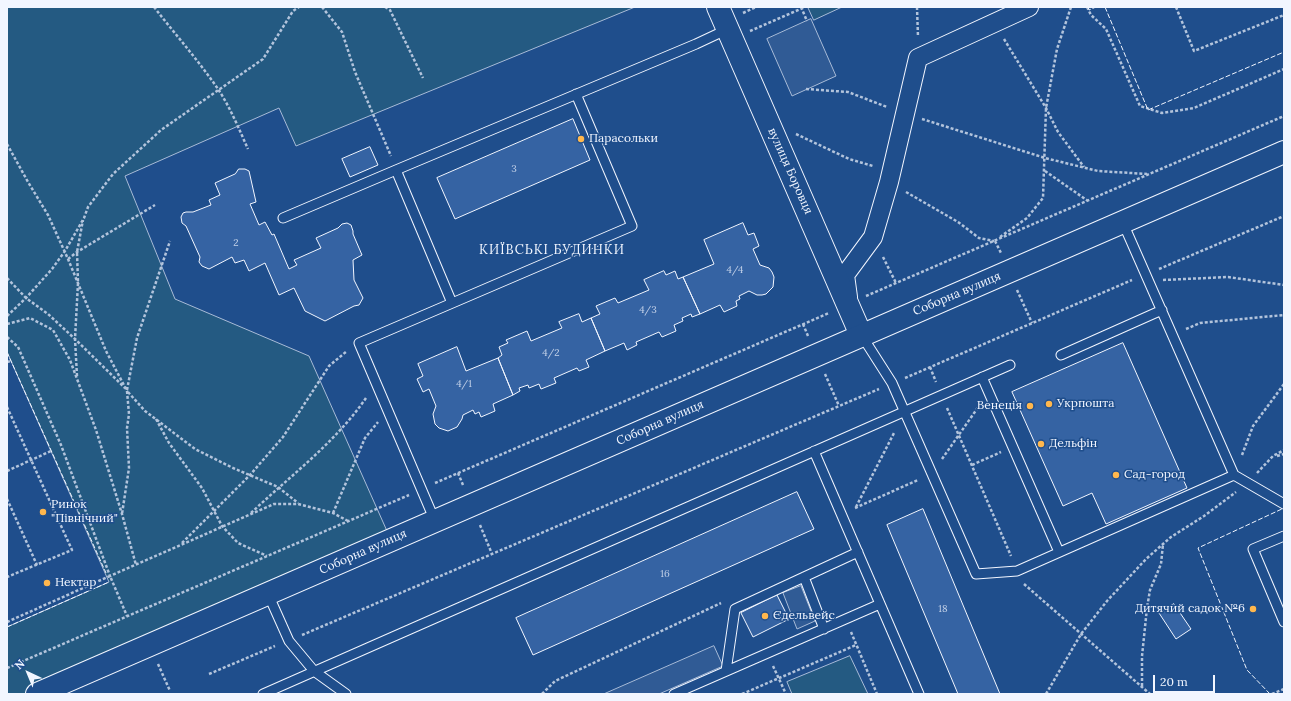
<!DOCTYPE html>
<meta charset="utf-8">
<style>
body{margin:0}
#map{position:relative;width:1291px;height:701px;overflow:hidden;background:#1f4e8c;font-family:Lora,serif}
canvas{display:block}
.frame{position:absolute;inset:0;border:8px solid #f2f6ff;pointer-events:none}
.north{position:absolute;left:8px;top:653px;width:40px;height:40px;-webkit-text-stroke:3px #1f4e8c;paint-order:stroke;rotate:316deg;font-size:11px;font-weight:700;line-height:16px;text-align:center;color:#f2f6ff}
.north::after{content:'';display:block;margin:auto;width:14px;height:18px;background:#f2f6ff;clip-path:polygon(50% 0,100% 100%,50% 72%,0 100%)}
.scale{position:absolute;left:1153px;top:675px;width:62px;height:18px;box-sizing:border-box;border:2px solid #f2f6ff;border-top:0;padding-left:5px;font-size:12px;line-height:14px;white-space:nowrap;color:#f2f6ff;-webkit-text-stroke:3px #1f4e8c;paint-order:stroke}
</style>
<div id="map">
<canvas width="1291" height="701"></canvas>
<div class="frame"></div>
<div class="north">N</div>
<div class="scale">20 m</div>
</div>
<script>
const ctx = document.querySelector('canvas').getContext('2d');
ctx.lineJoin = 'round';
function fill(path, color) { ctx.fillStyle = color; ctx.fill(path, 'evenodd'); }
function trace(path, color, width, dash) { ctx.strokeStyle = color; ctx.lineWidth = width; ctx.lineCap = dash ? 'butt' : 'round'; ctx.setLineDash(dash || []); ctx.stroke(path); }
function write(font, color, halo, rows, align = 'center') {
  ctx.font = font + ' Lora,serif'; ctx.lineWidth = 3; ctx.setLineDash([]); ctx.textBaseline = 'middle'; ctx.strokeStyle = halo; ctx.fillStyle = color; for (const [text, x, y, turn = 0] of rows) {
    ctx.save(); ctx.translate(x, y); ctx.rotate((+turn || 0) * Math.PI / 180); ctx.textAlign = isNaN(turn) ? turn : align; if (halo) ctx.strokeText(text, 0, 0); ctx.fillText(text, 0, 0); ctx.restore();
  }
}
const green = new Path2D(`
 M 7,7 L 635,7 L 296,146 L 279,108 L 125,176 L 175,299 L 309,356 L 391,540 L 37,694 L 7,694 L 7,627 L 109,582 L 7,352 Z
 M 808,7 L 842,7 L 814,20 Z
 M 850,656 L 868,694 L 792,694 L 787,682 Z`);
fill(green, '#245a82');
trace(green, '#a8bbd7', 1);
const parking = new Path2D(`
 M 811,19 L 836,76 L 792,96 L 767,39 Z
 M 801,586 L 815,621 L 797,629 L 783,593 Z
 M 714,646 L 723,666 L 659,694 L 604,694 Z`);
fill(parking, '#305b95');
trace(parking, '#a8bbd7', 1);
const building = new Path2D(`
 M 573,119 L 590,160 L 455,219 L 437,178 Z
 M 370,147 L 378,165 L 350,177 L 342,159 Z
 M 239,169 L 245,169 L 249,171 L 256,202 L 250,204 L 259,225 L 265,222 L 272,235 L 274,234 L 289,269 L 297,265 L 294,260 L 321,248 L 316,238 L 338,228 L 342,224 L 347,223 L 351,225 L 353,231 L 353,234 L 362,255 L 353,260 L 354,280 L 363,298 L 359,305 L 354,306 L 325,321 L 305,311 L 294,288 L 279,295 L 265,263 L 249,271 L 244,260 L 235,263 L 232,257 L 209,269 L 202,266 L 199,262 L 200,257 L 186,226 L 182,223 L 181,217 L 183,213 L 186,212 L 193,212 L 211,205 L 209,200 L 220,195 L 215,183 L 235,174 Z
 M 743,223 L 748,235 L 754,233 L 759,246 L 753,249 L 760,265 L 769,268 L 772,272 L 774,277 L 773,287 L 766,294 L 762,295 L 757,295 L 749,291 L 739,296 L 740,299 L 736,301 L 737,306 L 724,312 L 720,305 L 700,314 L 683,277 L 714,264 L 704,240 Z
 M 664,271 L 666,275 L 675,271 L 678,279 L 683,277 L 700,314 L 692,317 L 691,314 L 682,318 L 683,321 L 674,325 L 676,331 L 662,337 L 659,332 L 636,342 L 637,345 L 627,350 L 624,343 L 605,351 L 591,318 L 600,314 L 596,306 L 615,298 L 618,303 L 649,290 L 644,280 Z
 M 579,314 L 582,322 L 591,318 L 605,351 L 586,360 L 589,367 L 579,371 L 577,368 L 554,378 L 556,383 L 541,389 L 539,384 L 529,388 L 528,385 L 519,388 L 520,391 L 513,395 L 498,358 L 502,355 L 499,347 L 508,343 L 506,340 L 527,331 L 531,341 L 562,328 L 559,322 Z
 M 1123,343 L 1187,488 L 1106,524 L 1092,493 L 1063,506 L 1012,392 Z
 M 457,347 L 466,371 L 498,358 L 513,395 L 493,404 L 495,411 L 481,417 L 479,412 L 475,414 L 473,410 L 463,415 L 462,419 L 457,427 L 448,431 L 439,428 L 435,424 L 433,414 L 436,406 L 429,389 L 423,392 L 417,379 L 423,376 L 418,364 Z
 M 797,492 L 814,529 L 533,655 L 516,618 Z
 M 923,509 L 1000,694 L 958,694 L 887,525 Z
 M 777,595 L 789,619 L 753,637 L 741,613 Z
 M 1174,604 L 1191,629 L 1176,639 L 1159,613 Z`);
fill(building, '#3563a3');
trace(building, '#f2f6ff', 1);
const service = new Path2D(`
 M 283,218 L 396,170
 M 452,303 L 396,170 L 696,44 L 728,29
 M 862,336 L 892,383 L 976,574 L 1017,571 L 1234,475 L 1123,223
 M 1061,355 L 1162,310
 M 982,377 L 1059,552
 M 814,451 L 919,694
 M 1234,475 L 1284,504
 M 435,521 L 359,343 L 632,226 L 576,94
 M 1284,536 L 1253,549 L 1284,622
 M 804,577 L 824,629
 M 268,594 L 289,641 L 314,671 L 346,694
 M 726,671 L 735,609 L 858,552
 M 263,694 L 1010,365
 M 674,694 L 880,604`);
const minor = new Path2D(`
 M 848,297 L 845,275 L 873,237 L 889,182 L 918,58 L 1029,7`);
const tertiary = new Path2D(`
 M 718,7 L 861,335`);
const secondary = new Path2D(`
 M 37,694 L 1284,152`);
trace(service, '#f2f6ff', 11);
trace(minor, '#f2f6ff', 20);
trace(tertiary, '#f2f6ff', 24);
trace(secondary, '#f2f6ff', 24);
trace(new Path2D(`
 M 154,7 C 175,34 198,60 218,89 C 230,107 239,129 248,149
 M 322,7 L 342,32 L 355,72 L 391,156
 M 385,7 L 390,10 L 423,78
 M 801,7 L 807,21
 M 917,7 L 918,37
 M 1087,7 L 1091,15 L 1106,29 L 1140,106 L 1162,113 L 1194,108 L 1284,69
 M 1176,7 L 1194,51 L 1284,15
 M 743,13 L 756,7
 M 750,31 L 805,7
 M 1004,39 L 1046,108 L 1058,132 L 1084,167
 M 806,89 L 848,92 L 887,107
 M 922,119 L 1045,158 L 1098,171 L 1147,174
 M 796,134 L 849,159 L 873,166
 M 7,144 L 28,182 L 48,215 L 68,259 L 106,351 L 127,391 L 129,414 L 127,428 L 129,468 L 122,514
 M 1045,171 L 1088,201
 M 906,192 L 958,222 L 979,238 L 994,241
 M 1000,237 L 1027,218 L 1043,198 L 1046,108 L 1057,49 L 1071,7
 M 995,241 L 1001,253
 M 883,257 L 896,283
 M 68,259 L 77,252 L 155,205
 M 1159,269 L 1284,216
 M 7,278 L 26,298 L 48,314 L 75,339 L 125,388
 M 1163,280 L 1228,277 L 1284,285
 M 1017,290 L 1032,323
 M 866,296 L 1284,116
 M 7,316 L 26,298 L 52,269 L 65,251 L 84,218 L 88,207 L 113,174 L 161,130 L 263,59 L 293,11 L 299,7
 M 7,324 L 30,318 L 53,330 L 70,360 L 96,430 L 122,514 L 136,565
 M 803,324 L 808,336
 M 1186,329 L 1200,323 L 1284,315
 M 7,337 L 18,347 L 61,445 L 110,576 L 274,504 L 298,504 L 333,513 L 348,521
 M 7,362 L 11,361
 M 930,367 L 936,382
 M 825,374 L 839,406
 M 77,376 L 75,339 L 78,283 L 77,252 L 83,220
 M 905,378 L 1132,280
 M 127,390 L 137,338 L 170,241
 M 128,392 L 145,411 L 195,449 L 233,468 L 278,487 L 298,503
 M 7,407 L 72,550 L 7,577
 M 947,408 L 1011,556
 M 156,419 L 169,443 L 202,488 L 222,526 L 238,543 L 267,556
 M 1242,455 L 1253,426 L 1284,384
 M 1277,456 L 1284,454
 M 942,459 L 979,406
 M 972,465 L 1001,452
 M 7,471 L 51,451
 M 458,473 L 463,485
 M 1257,473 L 1273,456 L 1284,450
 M 435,483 L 829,313
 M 7,499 L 37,565
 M 856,507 L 894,433
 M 855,508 L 918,480
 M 251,513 C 290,476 335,443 366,398
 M 333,513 L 365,438 L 378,422
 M 480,525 L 492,554
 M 182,543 L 250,475 L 283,437 L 329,366 L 347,351
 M 1024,584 L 1150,694
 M 7,622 L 110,576 L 127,616
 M 851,632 L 877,694
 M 302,635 L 879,389
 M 158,664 L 170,691
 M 773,666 L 786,694
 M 7,668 L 409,495
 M 209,674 L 275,646
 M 1142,686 L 1142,656 L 1147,608 L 1150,590 L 1161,564 L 1163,544
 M 542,694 L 555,681 L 721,603
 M 742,694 L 856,645
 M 1046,694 L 1081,634 L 1107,601 L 1146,559 L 1171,537 L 1204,516 L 1236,492
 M 1272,694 L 1284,689`), '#b3c4dc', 2.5, [3, 2]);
trace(service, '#1f4e8c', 9);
trace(minor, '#1f4e8c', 18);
trace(tertiary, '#1f4e8c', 22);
trace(secondary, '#1f4e8c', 22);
trace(new Path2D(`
 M 1088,7 L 1089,10 L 1096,7
 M 1105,7 L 1148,110 L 1284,52
 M 7,352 L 106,573
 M 7,627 L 109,582
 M 1270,694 L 1247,670 L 1198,548 L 1284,508`), '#f2f6ff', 1, [5, 2]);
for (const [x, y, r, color] of [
 [581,139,4,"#ffb74d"],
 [1049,404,4,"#ffb74d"],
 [1030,406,4,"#ffb74d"],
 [1041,444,4,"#ffb74d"],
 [1116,475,4,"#ffb74d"],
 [43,512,4,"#ffb74d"],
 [47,583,4,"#ffb74d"],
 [1253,609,4,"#ffb74d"],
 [765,616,4,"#ffb74d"]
]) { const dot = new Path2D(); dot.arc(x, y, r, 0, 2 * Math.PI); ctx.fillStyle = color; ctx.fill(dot); trace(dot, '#1f4e8c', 1.5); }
write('10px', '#c3d1e8', null, [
 ["3",514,169],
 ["2",236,243],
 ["4/4",735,270],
 ["4/3",648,310],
 ["4/2",551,353],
 ["4/1",464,384],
 ["16",665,574],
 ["18",943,609]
]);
write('12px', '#f2f6ff', '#1f4e8c', [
 ["Парасольки",589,139],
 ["Укрпошта",1057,404],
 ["Венеція",1022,406,"right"],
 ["Дельфін",1049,444],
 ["Сад-город",1124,475],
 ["Ринок",51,505],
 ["\"Північний\"",51,519],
 ["Нектар",55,583],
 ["Дитячий садок №6",1245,609,"right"],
 ["Єдельвейс",773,616]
], 'left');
write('12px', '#f2f6ff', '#1f4e8c', [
 ["вулиця Боровця",790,171,66],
 ["Соборна вулиця",957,294,-23],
 ["Соборна вулиця",660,423,-24],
 ["Соборна вулиця",363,552,-24]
]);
ctx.letterSpacing = '1px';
write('13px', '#f2f6ff', '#1f4e8c', [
 ["КИЇВСЬКІ БУДИНКИ",552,250]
]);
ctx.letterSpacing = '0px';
</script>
